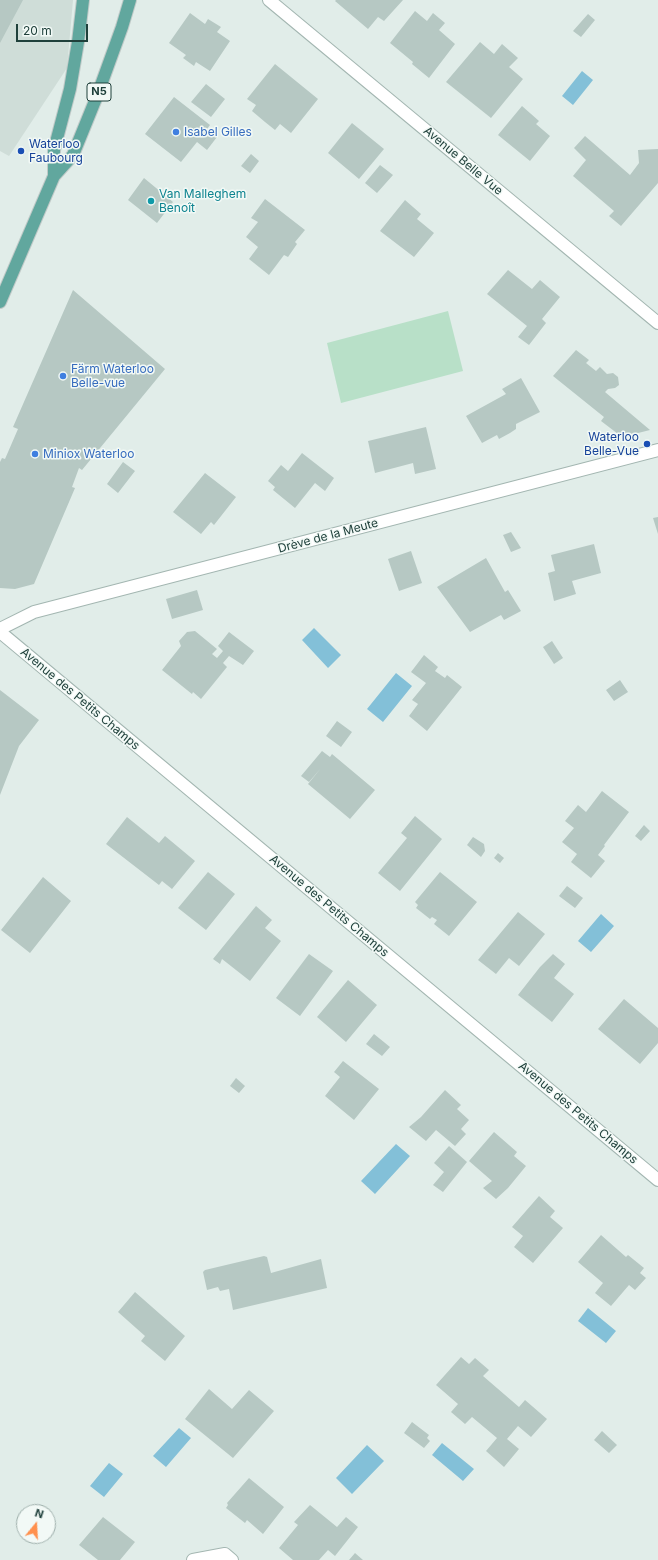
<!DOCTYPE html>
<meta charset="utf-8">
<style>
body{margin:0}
#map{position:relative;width:658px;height:1560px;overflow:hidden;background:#e1ede9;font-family:Inter,sans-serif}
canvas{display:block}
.north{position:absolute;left:16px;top:1504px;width:40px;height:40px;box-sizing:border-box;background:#f2f9f6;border:1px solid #9eafab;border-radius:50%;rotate:18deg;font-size:11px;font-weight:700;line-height:16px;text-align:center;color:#1f403b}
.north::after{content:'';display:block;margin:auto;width:14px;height:18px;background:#ff904d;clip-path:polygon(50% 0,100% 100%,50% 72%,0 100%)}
.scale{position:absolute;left:16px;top:24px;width:72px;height:18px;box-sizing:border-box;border:2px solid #1f403b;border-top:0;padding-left:5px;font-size:12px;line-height:14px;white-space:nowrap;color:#1f403b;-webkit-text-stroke:3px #f2f9f6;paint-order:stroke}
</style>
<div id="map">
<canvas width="658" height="1560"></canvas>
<div class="north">N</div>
<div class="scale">20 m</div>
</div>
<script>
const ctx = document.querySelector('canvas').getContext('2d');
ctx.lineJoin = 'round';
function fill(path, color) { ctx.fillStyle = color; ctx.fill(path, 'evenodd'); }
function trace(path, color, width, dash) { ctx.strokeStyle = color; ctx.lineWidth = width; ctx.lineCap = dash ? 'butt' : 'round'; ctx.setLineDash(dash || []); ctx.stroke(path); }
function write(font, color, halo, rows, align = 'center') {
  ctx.font = font + ' Inter,sans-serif'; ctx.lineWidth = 3; ctx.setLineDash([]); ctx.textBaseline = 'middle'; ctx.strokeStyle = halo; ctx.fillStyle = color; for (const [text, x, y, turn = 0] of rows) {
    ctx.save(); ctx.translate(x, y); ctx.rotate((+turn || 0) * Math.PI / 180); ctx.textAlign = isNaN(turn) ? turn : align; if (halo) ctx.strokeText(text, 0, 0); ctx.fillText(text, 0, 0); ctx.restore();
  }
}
fill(new Path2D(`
 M 0,0 L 73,0 L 67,68 L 9,156 L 0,151 Z`), '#cfddd8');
fill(new Path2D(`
 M 448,311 L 463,371 L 341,403 L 327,343 Z`), '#b8e0c8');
fill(new Path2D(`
 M 582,71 L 593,80 L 573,105 L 562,96 Z
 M 314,628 L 341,655 L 328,668 L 302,640 Z
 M 396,673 L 412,686 L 383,722 L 367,709 Z
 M 601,914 L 614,926 L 591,952 L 578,941 Z
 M 396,1144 L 410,1156 L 375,1194 L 361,1181 Z
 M 588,1308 L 616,1331 L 606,1343 L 578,1321 Z
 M 179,1428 L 191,1438 L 166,1467 L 153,1456 Z
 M 442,1443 L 474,1469 L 463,1481 L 432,1455 Z
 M 367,1445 L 384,1461 L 352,1494 L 336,1478 Z
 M 109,1463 L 123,1474 L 104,1497 L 90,1486 Z`), '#83c0d8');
fill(new Path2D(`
 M 0,0 L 23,0 L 0,43 Z
 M 336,0 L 403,0 L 384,21 L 378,17 L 368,29 L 335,1 Z
 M 415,11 L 427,21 L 433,13 L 445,23 L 439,30 L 455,44 L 429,78 L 412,64 L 413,62 L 390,43 Z
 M 190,13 L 205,24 L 208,19 L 221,27 L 217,32 L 230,41 L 210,71 L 196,62 L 194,66 L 183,58 L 186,55 L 169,43 Z
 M 588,14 L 595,20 L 581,37 L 573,31 Z
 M 480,42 L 494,54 L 502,44 L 518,58 L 509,67 L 523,79 L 491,118 L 446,82 Z
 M 275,64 L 318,99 L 291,133 L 280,124 L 275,130 L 265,122 L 252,111 L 256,105 L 247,99 Z
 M 206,84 L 225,99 L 211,117 L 191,102 Z
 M 174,97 L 210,125 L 207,129 L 217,137 L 207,150 L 197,142 L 181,162 L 145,134 Z
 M 522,106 L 539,121 L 536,124 L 550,136 L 530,161 L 498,135 Z
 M 352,123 L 384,149 L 359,179 L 328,153 Z
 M 585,136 L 630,175 L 639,163 L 638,150 L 658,149 L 658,183 L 621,226 L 609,216 L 614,211 L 573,176 L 586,160 L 574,148 Z
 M 251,154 L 259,161 L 250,173 L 241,166 Z
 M 380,165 L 393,175 L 377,193 L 365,183 Z
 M 144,178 L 173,202 L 157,223 L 128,200 Z
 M 265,199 L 305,230 L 295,242 L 297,244 L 288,257 L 284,255 L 269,275 L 249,259 L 258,247 L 246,237 L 258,222 L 251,218 Z
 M 405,200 L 421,214 L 417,219 L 434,233 L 414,257 L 380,231 Z
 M 508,270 L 532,289 L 540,280 L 560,297 L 542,319 L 546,323 L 529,345 L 518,337 L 527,326 L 487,294 Z
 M 73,290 L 165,369 L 82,470 L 79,468 L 72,487 L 75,488 L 34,584 L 15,589 L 0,588 L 0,462 L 2,458 L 5,459 L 18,429 L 13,427 Z
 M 576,350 L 589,360 L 586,363 L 596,371 L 600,367 L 607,374 L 613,373 L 618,377 L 619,385 L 615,388 L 608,389 L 605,392 L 650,430 L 622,437 L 601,421 L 604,417 L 553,376 Z
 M 521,378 L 540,412 L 516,424 L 516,429 L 510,433 L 499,439 L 497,435 L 482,443 L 466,416 L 506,394 L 502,389 Z
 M 426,427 L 436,469 L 415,474 L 413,463 L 375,473 L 368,441 Z
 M 302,453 L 334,478 L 325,491 L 315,483 L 295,508 L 273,490 L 275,487 L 268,481 L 281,465 L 288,471 Z
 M 123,462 L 135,471 L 118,493 L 107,484 Z
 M 205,473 L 236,497 L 214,525 L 211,522 L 201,534 L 173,512 Z
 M 658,517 L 658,534 L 653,518 Z
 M 511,532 L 521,548 L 511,552 L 503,535 Z
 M 594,544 L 601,573 L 572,581 L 576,594 L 554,601 L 548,573 L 555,571 L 551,555 Z
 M 411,551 L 422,583 L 399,591 L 388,559 Z
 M 486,558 L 505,592 L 508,590 L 521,611 L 504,620 L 501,615 L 470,632 L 437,587 Z
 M 197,590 L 203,610 L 172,619 L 166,599 Z
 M 195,631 L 217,649 L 212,654 L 217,658 L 223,651 L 218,646 L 229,632 L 254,651 L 243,665 L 229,656 L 223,663 L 227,667 L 201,699 L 193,692 L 192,694 L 162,670 L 181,646 L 179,641 L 187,632 Z
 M 552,641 L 563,658 L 554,664 L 543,647 Z
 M 424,655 L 438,667 L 435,671 L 445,678 L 447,675 L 462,687 L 427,731 L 409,716 L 418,704 L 412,700 L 426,683 L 411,672 Z
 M 620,680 L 628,692 L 614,701 L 606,690 Z
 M 0,690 L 39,720 L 19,746 L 0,795 Z
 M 337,721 L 352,732 L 341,747 L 326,736 Z
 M 322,751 L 330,757 L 332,754 L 375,790 L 350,819 L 308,784 L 321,768 L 309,782 L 301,776 Z
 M 602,791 L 629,812 L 604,845 L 605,846 L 598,855 L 605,861 L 591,878 L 571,862 L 577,854 L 562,842 L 574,828 L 565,821 L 578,805 L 586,812 Z
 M 415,816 L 442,839 L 400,891 L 378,873 L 407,838 L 401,833 Z
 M 127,817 L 159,843 L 165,836 L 195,861 L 172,889 L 162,881 L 159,885 L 106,844 Z
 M 644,825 L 650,831 L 641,841 L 635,836 Z
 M 473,837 L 484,844 L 485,851 L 481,857 L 467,845 Z
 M 498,853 L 504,858 L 500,863 L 494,858 Z
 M 208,872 L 235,894 L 206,930 L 178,908 Z
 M 440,872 L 477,902 L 449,936 L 434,924 L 437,920 L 432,917 L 430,919 L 416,908 L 418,905 L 415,902 Z
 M 43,877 L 71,901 L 30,953 L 1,930 Z
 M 567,886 L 583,898 L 575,908 L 559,896 Z
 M 256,906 L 272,920 L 265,928 L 281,941 L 250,981 L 222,959 L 220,964 L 213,959 Z
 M 518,912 L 545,934 L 519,966 L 509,958 L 496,974 L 478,960 Z
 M 309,954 L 333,971 L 300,1016 L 276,998 Z
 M 553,954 L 565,964 L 554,978 L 574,994 L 552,1022 L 518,995 L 540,967 Z
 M 348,980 L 377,1005 L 346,1042 L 317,1017 Z
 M 624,999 L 658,1028 L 658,1043 L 640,1064 L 598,1029 Z
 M 374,1034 L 390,1047 L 382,1056 L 366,1044 Z
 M 343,1061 L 379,1089 L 354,1120 L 325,1096 L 340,1077 L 334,1072 Z
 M 236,1078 L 245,1086 L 239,1093 L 230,1086 Z
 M 445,1090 L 461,1105 L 457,1109 L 469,1120 L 461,1129 L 466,1134 L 455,1146 L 436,1130 L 426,1141 L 409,1127 L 421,1117 Z
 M 494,1132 L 517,1152 L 514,1156 L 526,1166 L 508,1188 L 496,1199 L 483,1188 L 492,1181 L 469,1161 Z
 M 449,1146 L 467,1162 L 443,1192 L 433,1185 L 444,1172 L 434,1163 Z
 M 539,1196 L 555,1211 L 550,1217 L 563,1228 L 533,1263 L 514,1247 L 523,1236 L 512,1227 Z
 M 601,1235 L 626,1257 L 628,1255 L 644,1268 L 640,1273 L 646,1278 L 635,1290 L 629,1285 L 611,1306 L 595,1293 L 603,1283 L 578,1262 Z
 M 264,1256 L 267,1257 L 271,1273 L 321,1259 L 327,1288 L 233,1310 L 229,1289 L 220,1291 L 218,1287 L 207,1290 L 203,1272 L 205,1270 Z
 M 135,1292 L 185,1336 L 165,1361 L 141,1341 L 145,1336 L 118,1312 Z
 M 461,1357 L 469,1364 L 475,1358 L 489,1370 L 483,1376 L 519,1407 L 525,1400 L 547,1419 L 531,1437 L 518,1426 L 507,1439 L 519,1449 L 504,1467 L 486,1451 L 497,1438 L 472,1417 L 465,1424 L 451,1412 L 458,1404 L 436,1385 Z
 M 209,1389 L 232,1409 L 249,1390 L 274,1411 L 233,1458 L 185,1419 Z
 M 412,1422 L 429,1435 L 427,1438 L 430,1441 L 424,1448 L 404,1433 Z
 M 602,1431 L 617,1445 L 609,1453 L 594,1440 Z
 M 249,1478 L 284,1507 L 263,1534 L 247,1520 L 245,1523 L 226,1508 L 228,1505 L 227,1503 Z
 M 310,1505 L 337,1527 L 346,1517 L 358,1527 L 335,1556 L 328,1550 L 319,1560 L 293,1560 L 279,1548 L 298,1525 L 294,1522 Z
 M 103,1517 L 135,1542 L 120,1560 L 98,1560 L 79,1545 Z
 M 355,1553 L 363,1560 L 349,1560 Z`), '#b6c8c3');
const minor = new Path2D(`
 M 269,0 L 658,323
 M 0,629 L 34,612 L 658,450
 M 0,632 L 658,1180
 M 193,1560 L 225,1554 L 232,1560`);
const primary = new Path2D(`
 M 54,176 L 54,150 L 70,89 L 78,42 L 83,0
 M 0,302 L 54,176 L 73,155 L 97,96 L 122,27 L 130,0`);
trace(minor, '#a3b6b1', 14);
trace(primary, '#c0cac8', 14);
trace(minor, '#fff', 12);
trace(primary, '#61a79e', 12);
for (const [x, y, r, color] of [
 [176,132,4,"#3f7fe0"],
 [21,151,4,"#1a4fb4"],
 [151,201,4,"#0f9aa8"],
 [63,376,4,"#3f7fe0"],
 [647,444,4,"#1a4fb4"],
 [35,454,4,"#3f7fe0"]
]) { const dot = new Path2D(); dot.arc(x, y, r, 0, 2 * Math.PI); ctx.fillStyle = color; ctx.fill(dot); trace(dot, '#f2f9f6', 1.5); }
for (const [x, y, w] of [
 [99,92,24]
]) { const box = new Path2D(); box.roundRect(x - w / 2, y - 9, w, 18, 3); ctx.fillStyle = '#f2f9f6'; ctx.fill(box); trace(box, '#1f403b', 1); }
write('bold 11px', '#1f403b', null, [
 ["N5",99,92]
]);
write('12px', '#366cbe', '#f2f9f6', [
 ["Isabel Gilles",184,132],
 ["Färm Waterloo",71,369],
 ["Belle-vue",71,383],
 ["Miniox Waterloo",43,454]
], 'left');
write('12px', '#164399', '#f2f9f6', [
 ["Waterloo",29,144],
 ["Faubourg",29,158],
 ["Waterloo",639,437,"right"],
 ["Belle-Vue",639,451,"right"]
], 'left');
write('12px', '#1f403b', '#f2f9f6', [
 ["Avenue Belle Vue",463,161,40],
 ["Drève de la Meute",328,536,-15],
 ["Avenue des Petits Champs",80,699,40],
 ["Avenue des Petits Champs",329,906,40],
 ["Avenue des Petits Champs",578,1113,40]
]);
write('12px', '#0d838f', '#f2f9f6', [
 ["Van Malleghem",159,194],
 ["Benoît",159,208]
], 'left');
</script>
